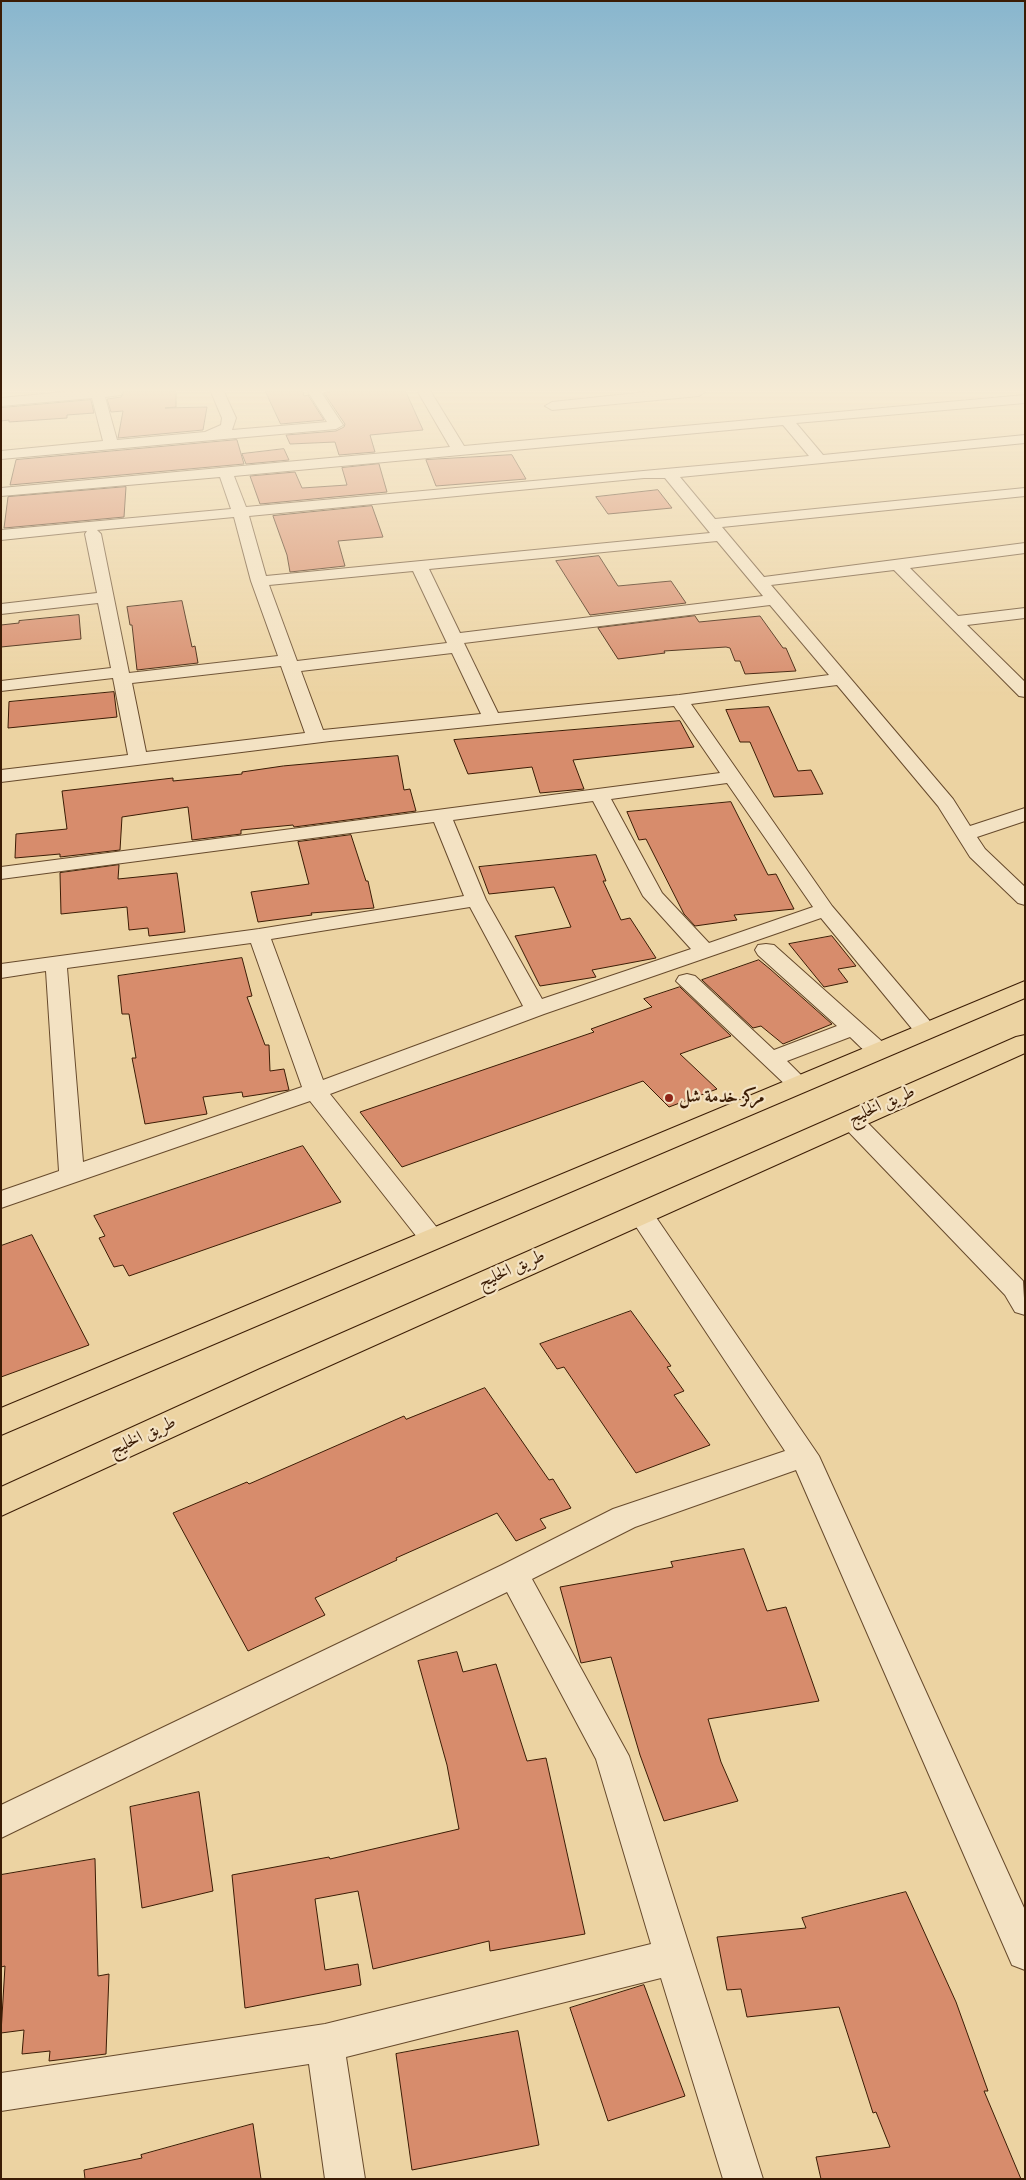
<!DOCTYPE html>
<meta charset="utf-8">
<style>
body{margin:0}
#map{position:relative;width:1026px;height:2180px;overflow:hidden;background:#ecd3a2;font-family:"IM FELL Double Pica",serif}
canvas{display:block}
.frame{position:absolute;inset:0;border:2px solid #3b1c05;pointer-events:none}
</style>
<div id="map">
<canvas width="1026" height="2180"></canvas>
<div class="frame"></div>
</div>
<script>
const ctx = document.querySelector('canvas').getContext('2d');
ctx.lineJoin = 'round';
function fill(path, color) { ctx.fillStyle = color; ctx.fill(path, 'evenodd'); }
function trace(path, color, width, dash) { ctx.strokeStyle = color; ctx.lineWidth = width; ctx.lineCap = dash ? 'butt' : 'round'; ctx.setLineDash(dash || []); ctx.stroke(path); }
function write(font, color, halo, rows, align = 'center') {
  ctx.font = font + ' "IM FELL Double Pica",Amiri,serif'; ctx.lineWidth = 4.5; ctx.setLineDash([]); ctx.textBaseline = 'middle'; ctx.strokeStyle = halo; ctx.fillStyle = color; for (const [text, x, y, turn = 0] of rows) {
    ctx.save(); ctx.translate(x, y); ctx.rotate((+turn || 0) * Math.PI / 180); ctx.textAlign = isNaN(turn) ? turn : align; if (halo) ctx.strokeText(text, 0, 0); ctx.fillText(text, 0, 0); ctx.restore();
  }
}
const building = new Path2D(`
 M 124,392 L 176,392 L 176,407 L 165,408 L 207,407 L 203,430 L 118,438 L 123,411 L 111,412 L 107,399 L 121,397 Z
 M 266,392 L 303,392 L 304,396 L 308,395 L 324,420 L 281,424 Z
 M 333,392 L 406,392 L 423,430 L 370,435 L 375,452 L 339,455 L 335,442 L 290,444 L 286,435 L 336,431 L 344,427 L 345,424 L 324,393 Z
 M 91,400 L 94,413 L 67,415 L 67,418 L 9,422 L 9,420 L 1,421 L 1,408 Z
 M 237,440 L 244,464 L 10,485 L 16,460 Z
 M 284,449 L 289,460 L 246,464 L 242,454 Z
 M 512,455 L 526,479 L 436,486 L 426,460 Z
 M 379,464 L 387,492 L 260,504 L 250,476 L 295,472 L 302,488 L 347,485 L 342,468 Z
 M 126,487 L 124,517 L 4,528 L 8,497 Z
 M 658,490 L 672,508 L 608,514 L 596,497 Z
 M 372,506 L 383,537 L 338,541 L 345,566 L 290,572 L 287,555 L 273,516 Z
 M 599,556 L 618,586 L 671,581 L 686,603 L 590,615 L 556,561 Z
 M 182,601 L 192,647 L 195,646 L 198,663 L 137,670 L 132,625 L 130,625 L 127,607 Z
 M 79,615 L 81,639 L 1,647 L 1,625 L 19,623 L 19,621 Z
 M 695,616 L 699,622 L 760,616 L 783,648 L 786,648 L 796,671 L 745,674 L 740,661 L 735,661 L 730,648 L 726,647 L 664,651 L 665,653 L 618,659 L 598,628 Z
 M 114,692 L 117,717 L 8,728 L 9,702 Z
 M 769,707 L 798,771 L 811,770 L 823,794 L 774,797 L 750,742 L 740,742 L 726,710 Z
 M 680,721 L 694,747 L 573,760 L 584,789 L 540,793 L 532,767 L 468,774 L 454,740 Z
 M 398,756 L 404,790 L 410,789 L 416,811 L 294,827 L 293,825 L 241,830 L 241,834 L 192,840 L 188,807 L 122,817 L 120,850 L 60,857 L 60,854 L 15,858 L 16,834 L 67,829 L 62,791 L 173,778 L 173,781 L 242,774 L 242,772 L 283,766 Z
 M 731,802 L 768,875 L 776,874 L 794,909 L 734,915 L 737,920 L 695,926 L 684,914 L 646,839 L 639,840 L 627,812 Z
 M 351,835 L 366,881 L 368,881 L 374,908 L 311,913 L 312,915 L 258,922 L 251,892 L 309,884 L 298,842 Z
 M 596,855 L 606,881 L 603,881 L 621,920 L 630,918 L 656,958 L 592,970 L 596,977 L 540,986 L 515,936 L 571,927 L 554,887 L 489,894 L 479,867 Z
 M 119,865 L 118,879 L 177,873 L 185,932 L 149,936 L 148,928 L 129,930 L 127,907 L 61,914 L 60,873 Z
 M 832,936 L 856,966 L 838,969 L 848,982 L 824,987 L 789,944 Z
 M 242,958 L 252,996 L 247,997 L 265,1045 L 269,1045 L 270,1071 L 284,1069 L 289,1090 L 243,1097 L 242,1092 L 203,1097 L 207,1114 L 145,1124 L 132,1058 L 136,1058 L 129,1014 L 122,1014 L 118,976 Z
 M 759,960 L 770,969 L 832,1024 L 783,1044 L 761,1026 L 753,1028 L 702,980 Z
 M 680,987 L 731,1036 L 680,1054 L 717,1089 L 669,1107 L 643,1081 L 402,1167 L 360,1112 L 594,1032 L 591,1029 L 652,1007 L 644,999 Z
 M 303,1146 L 341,1202 L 129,1276 L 123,1265 L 114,1267 L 99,1238 L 105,1236 L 94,1216 Z
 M 32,1235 L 89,1345 L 1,1377 L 1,1246 Z
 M 631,1311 L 671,1366 L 667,1367 L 684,1391 L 674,1395 L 710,1445 L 636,1473 L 564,1367 L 557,1369 L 540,1344 Z
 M 485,1388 L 549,1480 L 553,1479 L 571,1508 L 540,1519 L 546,1528 L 516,1541 L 497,1513 L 396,1558 L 397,1560 L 315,1598 L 325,1615 L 248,1651 L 173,1513 L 247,1482 L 249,1484 L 404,1416 L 406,1419 Z
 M 744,1549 L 767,1611 L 786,1607 L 819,1701 L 708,1719 L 721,1762 L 738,1801 L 664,1821 L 640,1755 L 611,1657 L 581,1663 L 560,1587 L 673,1567 L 671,1562 Z
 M 457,1652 L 463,1672 L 496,1664 L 527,1761 L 546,1758 L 585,1934 L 490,1951 L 489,1941 L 373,1969 L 358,1891 L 315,1899 L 325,1970 L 358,1964 L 361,1985 L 245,2008 L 232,1875 L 329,1857 L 330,1859 L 459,1829 L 447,1765 L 418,1661 Z
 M 199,1792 L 213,1891 L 142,1908 L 130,1807 Z
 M 95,1859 L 98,1976 L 109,1974 L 106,2054 L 49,2061 L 50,2051 L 22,2054 L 24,2030 L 1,2033 L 5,1966 L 1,1967 L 1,1875 Z
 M 906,1892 L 956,2002 L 988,2091 L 984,2091 L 1021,2179 L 821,2179 L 816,2157 L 890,2147 L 876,2112 L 873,2113 L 839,2007 L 747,2017 L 741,1989 L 727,1990 L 717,1937 L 806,1928 L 802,1918 Z
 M 644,1985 L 685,2096 L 608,2121 L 570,2008 Z
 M 518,2031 L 539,2145 L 412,2170 L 396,2054 Z
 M 253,2124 L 261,2179 L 85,2179 L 84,2170 L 142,2158 L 141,2155 Z`);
fill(building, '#d78c6c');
trace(building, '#3b1c05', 1);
const minor = new Path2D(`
 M 65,392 L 122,392 L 121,395 L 105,397 L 117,440 L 205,432 L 221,425 L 222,418 L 211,392 L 224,392 L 236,418 L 232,430 L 327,422 L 308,392 L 321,392 L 343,425 L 336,429 L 1,459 L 1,451 L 103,441 L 92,398 L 1,406 L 1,398 Z
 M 418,392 L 431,392 L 464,446 L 1025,395 L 1025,403 L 796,423 L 823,455 L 1025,435 L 1025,443 L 680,477 L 715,519 L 1025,488 L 1025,496 L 722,527 L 764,577 L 1025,543 L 1025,553 L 910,568 L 958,616 L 1025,608 L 1025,618 L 967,625 L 1025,682 L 1025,697 L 1019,696 L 894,570 L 771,585 L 953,799 L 970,826 L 1025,808 L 1025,821 L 977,837 L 985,849 L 1025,887 L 1025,905 L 1018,903 L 970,857 L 938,806 L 837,685 L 691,704 L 832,906 L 934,1026 L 937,1031 L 934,1036 L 926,1038 L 918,1036 L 821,918 L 544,1014 L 330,1094 L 442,1234 L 446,1240 L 442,1246 L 433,1249 L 424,1246 L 310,1101 L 1,1208 L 1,1191 L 59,1171 L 46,971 L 1,978 L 1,964 L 259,929 L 464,896 L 434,822 L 1,879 L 1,867 L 720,773 L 674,706 L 330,741 L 1,782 L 1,770 L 128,755 L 113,678 L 1,691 L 1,681 L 111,668 L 98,603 L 1,614 L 1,604 L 97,593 L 85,534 L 87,531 L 1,540 L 1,530 L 231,509 L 220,477 L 1,496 L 1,488 L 450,447 ZM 783,425 L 809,456 L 246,507 L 234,476 ZM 644,478 L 665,478 L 710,533 L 266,576 L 249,516 ZM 234,517 L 251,581 L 278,656 L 129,673 L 101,534 L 97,530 ZM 717,541 L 763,596 L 460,633 L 429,569 ZM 413,571 L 447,643 L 297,661 L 269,585 ZM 770,605 L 829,675 L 679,695 L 498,713 L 464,643 ZM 452,653 L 481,714 L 323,730 L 301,671 ZM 281,666 L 305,733 L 146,752 L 132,683 ZM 727,783 L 813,907 L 709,943 L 662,893 L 611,799 ZM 593,801 L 643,896 L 691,949 L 542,999 L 486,900 L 453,820 ZM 470,907 L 523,1006 L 323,1080 L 271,939 ZM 251,943 L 302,1087 L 83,1162 L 67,968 Z
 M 647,392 L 705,392 L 699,396 L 552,410 L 545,406 L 552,402 Z
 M 766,944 L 774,945 L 887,1046 L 891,1051 L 887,1056 C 870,1060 862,1048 850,1037 L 787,1061 L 811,1085 L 807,1090 L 799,1092 L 791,1090 L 676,981 L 679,976 L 687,974 L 695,976 L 774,1050 L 837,1026 L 758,955 L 755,950 L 758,945 Z
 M 851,1112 L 860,1115 L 1023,1281 L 1025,1315 L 1015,1312 L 1005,1295 L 842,1125 L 839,1120 L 842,1115 Z
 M 640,1204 L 649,1207 L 819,1456 L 1025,1910 L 1025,1970 L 1012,1965 L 796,1470 L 635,1527 L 532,1579 L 629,1756 L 763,2179 L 723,2179 L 661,1978 L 346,2057 L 365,2179 L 325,2179 L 309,2064 L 1,2111 L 1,2073 L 325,2024 L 651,1944 L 596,1759 L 507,1592 L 1,1838 L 1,1805 L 502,1565 L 613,1509 L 785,1451 L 627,1213 L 631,1207 Z`);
const major = new Path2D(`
 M 1025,981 L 1025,998 L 1,1435 L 1,1408 Z
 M 1025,1035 L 1025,1053 L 282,1387 L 1,1516 L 1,1487 L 260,1369 L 1016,1037 Z`);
trace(minor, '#674a2c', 2);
trace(major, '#3b1c05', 2);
fill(minor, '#f3e2c3');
fill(major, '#ecd3a2');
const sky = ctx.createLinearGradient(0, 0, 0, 698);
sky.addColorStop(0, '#88b6ce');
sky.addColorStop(0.56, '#f6ebd5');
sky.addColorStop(1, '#f6ebd500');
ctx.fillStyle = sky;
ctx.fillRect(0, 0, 1026, 698);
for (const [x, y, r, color] of [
 [669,1098,5,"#8f2418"]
]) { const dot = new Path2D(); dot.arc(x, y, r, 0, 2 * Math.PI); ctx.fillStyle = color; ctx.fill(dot); trace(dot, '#f3e2c3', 2); }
write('bold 18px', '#3b1c05', '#f3e2c3', [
 ["مركز خدمة شل",679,1098]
], 'left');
write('18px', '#3b1c05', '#f3e2c3', [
 ["طريق الخليج",882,1106,-24],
 ["طريق الخليج",512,1270,-24],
 ["طريق الخليج",143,1437,-25]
]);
</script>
